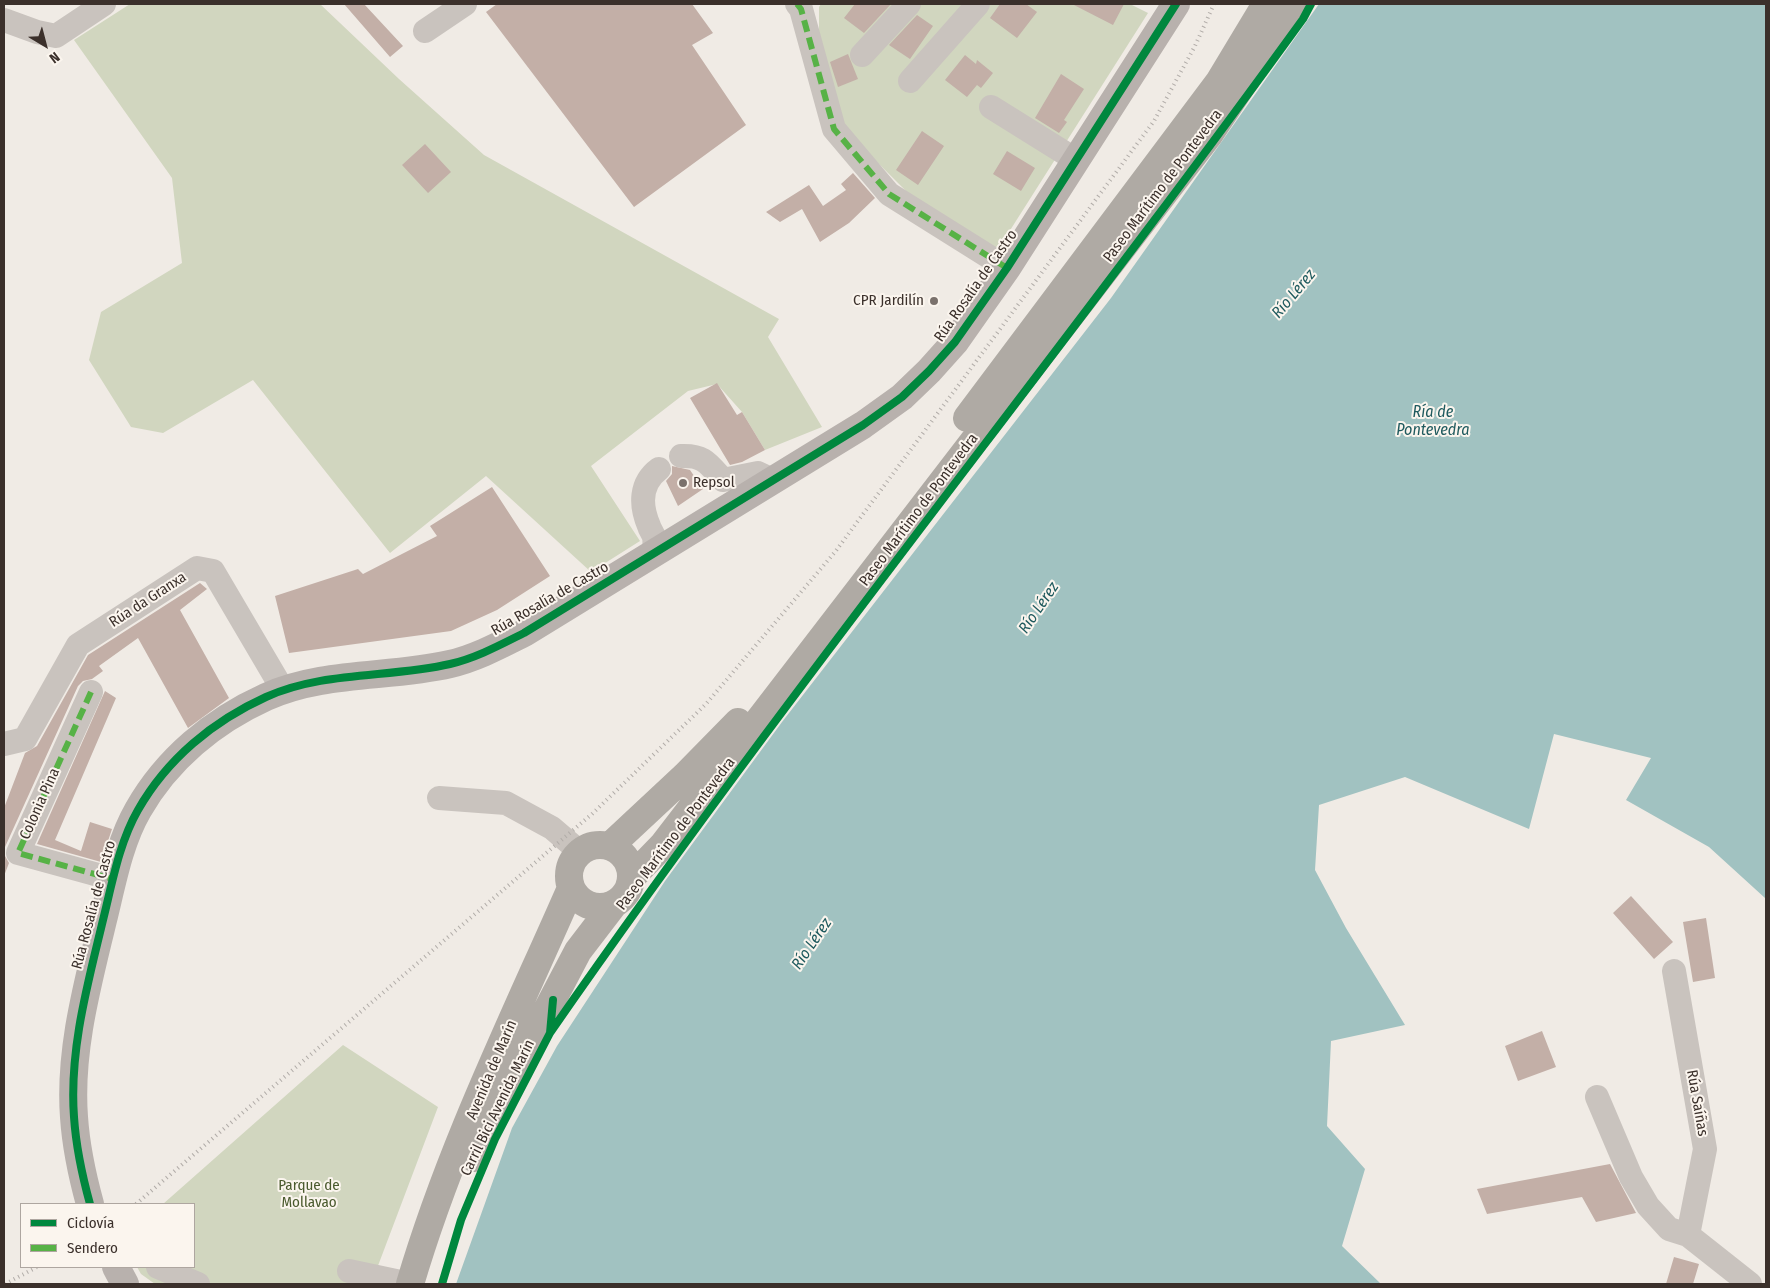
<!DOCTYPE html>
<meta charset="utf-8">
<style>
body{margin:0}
#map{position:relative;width:1770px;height:1288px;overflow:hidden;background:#f0ebe5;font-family:"Fira Sans Condensed",sans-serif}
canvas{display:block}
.frame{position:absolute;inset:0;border:5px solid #3b302b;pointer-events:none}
.legend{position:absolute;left:20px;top:1203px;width:175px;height:65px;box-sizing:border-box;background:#fbf5ee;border:1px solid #aea6a0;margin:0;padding:6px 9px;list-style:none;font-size:15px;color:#3b302b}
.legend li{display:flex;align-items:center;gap:10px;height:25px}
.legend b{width:25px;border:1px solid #aea6a0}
.north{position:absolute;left:20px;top:20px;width:50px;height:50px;-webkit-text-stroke:4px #fbf5ee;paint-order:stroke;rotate:143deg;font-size:14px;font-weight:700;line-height:20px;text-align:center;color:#3b302b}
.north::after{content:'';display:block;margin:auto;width:18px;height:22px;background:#3b302b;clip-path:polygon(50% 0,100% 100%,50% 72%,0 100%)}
</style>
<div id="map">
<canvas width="1770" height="1288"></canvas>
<div class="frame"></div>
<ul class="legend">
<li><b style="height:6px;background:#00873e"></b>Ciclovía</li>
<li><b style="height:6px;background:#57b246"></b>Sendero</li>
</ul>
<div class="north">N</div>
</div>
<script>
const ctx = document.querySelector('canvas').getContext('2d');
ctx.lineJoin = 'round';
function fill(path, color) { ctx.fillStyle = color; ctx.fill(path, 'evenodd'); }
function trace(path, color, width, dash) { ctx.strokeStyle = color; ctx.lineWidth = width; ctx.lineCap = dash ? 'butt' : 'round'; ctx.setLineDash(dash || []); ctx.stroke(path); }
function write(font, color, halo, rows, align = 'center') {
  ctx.font = font + ' "Fira Sans Condensed",sans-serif'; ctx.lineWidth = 4; ctx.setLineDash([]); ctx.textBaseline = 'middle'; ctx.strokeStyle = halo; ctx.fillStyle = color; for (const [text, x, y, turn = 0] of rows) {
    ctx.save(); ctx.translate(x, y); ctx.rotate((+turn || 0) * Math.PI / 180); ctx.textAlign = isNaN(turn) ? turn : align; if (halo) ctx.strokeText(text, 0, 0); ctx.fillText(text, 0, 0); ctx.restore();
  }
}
fill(new Path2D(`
 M 130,4 L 320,4 L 399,79 L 484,155 L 779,319 L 768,337 L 822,427 L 765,450 L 742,412 L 717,384 L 688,391 L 591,466 L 640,541 L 591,572 L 486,476 L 390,553 L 253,380 L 163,433 L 131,427 L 89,360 L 101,312 L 182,263 L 172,178 L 74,40 Z
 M 821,4 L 1130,4 L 1148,13 L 995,254 L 921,206 L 842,127 L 819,47 L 819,7 Z
 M 343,1045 L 438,1107 L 376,1271 L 374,1284 L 155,1284 L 141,1274 L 137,1267 L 194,1267 L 194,1204 L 163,1204 Z`), '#d1d6bf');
fill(new Path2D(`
 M 1319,4 L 1766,4 L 1766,902 L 1765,898 L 1709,847 L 1626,800 L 1651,758 L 1554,734 L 1529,829 L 1405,777 L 1319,805 L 1315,870 L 1346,928 L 1405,1025 L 1331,1041 L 1327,1126 L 1365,1169 L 1342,1246 L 1381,1284 L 456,1284 L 512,1128 L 557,1046 L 665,881 L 782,722 L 1111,298 Z`), '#a1c2c1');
fill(new Path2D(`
 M 344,4 L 364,4 L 403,46 L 390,57 Z
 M 497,4 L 692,4 L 713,33 L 692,45 L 746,125 L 634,207 L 486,12 Z
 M 855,4 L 891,4 L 864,33 L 844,18 Z
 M 1000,4 L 1026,4 L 1037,12 L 1017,38 L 990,18 Z
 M 1072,4 L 1124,4 L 1113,25 Z
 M 917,15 L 933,26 L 910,59 L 889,45 Z
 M 848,54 L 858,79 L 838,87 L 830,62 Z
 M 965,55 L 976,64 L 977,60 L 993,73 L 981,88 L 977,85 L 967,97 L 945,80 Z
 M 1061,74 L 1084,89 L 1064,120 L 1067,122 L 1059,133 L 1035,118 Z
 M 922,131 L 944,146 L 918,185 L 896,170 Z
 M 425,144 L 451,172 L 428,193 L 402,165 Z
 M 1007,151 L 1035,168 L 1021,191 L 993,174 Z
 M 853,173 L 875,198 L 849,223 L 820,242 L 802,209 L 780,222 L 766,212 L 809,185 L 823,206 L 846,190 L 841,184 Z
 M 717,383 L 737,415 L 742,412 L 765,450 L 742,462 L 730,465 L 690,398 Z
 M 672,466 L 690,470 L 703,489 L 678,506 L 666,481 L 672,474 Z
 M 492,487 L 550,576 L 497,610 L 451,631 L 289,653 L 275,596 L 358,569 L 363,574 L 437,536 L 430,526 Z
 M 200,583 L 207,589 L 180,610 L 229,698 L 188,728 L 138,638 L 99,666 L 103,671 L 92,679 L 83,681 L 78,686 L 5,847 L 5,856 L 9,863 L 4,876 L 4,808 L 25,753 L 37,746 L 88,655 Z
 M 105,691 L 116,698 L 55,840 L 81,851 L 90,822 L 112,829 L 101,862 L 37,844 Z
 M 1631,896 L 1673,942 L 1654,959 L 1613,913 Z
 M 1706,918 L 1715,978 L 1693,982 L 1683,922 Z
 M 1542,1031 L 1556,1067 L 1518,1081 L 1505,1046 Z
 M 1610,1164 L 1636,1213 L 1596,1222 L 1582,1197 L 1487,1214 L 1477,1189 Z
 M 1674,1257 L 1699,1264 L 1693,1284 L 1666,1284 Z`), '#c3afa7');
trace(new Path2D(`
 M 797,4 L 801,9 L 834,129 L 889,194 L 1007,268
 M 4,20 L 37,32 L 56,36 L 104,4
 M 425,31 L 465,4
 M 862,55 L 909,4
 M 910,81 L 978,4
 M 991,107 L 1076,160
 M 681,456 C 704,455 708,463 723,480 L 758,473 L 773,480
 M 654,553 C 654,548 655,542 654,537 C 653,533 650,530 649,526 C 640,505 640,483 659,469
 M 91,692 L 18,853 L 113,879
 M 4,744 L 25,739 L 78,645 L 197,568 L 213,571 L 283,690
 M 439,798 L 506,803 L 552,828 L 580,852
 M 1674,971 L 1705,1149 L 1688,1235 L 1750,1284
 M 1597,1097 L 1631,1177 L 1648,1206 L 1669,1229 L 1688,1235
 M 158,1267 L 198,1284
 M 349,1271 L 410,1284`), '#c9c3be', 24);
trace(new Path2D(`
 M 90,1204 C 82,1175 76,1147 74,1117 C 69,1050 88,983 103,920 C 112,884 119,843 138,810 C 167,759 213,721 266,697 C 323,671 390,678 450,664 C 476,658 500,645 524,633 L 863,425 L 902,397 L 929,371 L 955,342 L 1007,268 L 1176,4
 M 116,1267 L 125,1284`), '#b8b1ad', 28);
trace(new Path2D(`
 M 967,418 L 1219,82 L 1266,4
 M569 876a31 31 0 1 1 62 0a31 31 0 1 1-62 0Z
 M 610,846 L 685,776 L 738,722
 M 631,878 L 663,845 L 1209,135 L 1247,78 L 1292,4
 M 474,1158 L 503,1094 L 578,951 L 614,904
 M 410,1284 C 450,1148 514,1018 571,888`), '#afaaa4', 28);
trace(new Path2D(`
 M 136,1204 L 592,814 L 706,704 L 835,552 L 1154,121 L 1195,46 L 1214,4
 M 5,1284 L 37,1267`), '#b1aca8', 4, [1, 4]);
trace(new Path2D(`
 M 797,4 L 801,9 L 834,129 L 889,194 L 1007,268
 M 91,692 L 18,853 L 113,879`), '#57b246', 6, [12, 6]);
trace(new Path2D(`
 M 550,1033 C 790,687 1056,360 1303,19 L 1311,4
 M 90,1204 C 82,1175 76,1147 74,1117 C 69,1050 88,983 103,920 C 112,884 119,843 138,810 C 167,759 213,721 266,697 C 323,671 390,678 450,664 C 476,658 500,645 524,633 L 863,425 L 902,397 L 929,371 L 955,342 L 1007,268 L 1176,4
 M 442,1284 L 461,1220 L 495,1139 L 550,1033 L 553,1000`), '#00873e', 8);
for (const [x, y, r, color] of [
 [934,301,5,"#7a716c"],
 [683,483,5,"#7a716c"]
]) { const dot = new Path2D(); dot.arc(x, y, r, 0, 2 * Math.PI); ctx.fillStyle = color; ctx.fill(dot); trace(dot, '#fbf5ee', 2); }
write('15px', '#3b302b', '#fbf5ee', [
 ["Paseo Marítimo de Pontevedra",1163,186,-53],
 ["Rúa Rosalía de Castro",976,286,-55],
 ["Paseo Marítimo de Pontevedra",919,510,-53],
 ["Rúa Rosalía de Castro",550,599,-30],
 ["Rúa da Granxa",148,600,-33],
 ["Colonia Pina",40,804,-66],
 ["Paseo Marítimo de Pontevedra",676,834,-53],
 ["Rúa Rosalía de Castro",94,905,-75],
 ["Avenida de Marín",492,1070,-67],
 ["Rúa Saíñas",1697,1103,80],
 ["Carril Bici Avenida Marín",498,1108,-64]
]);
write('15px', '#3b302b', '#fbf5ee', [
 ["CPR Jardilín",924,301],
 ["Repsol",693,483,"left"]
], 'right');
write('15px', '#4a5a2e', '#fbf5ee', [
 ["Parque de",309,1186],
 ["Mollavao",309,1203]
]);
write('italic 16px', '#1f5a5e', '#fbf5ee', [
 ["Río Lérez",1294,294,-50],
 ["Ría de",1433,413],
 ["Pontevedra",1433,431],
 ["Río Lérez",1039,608,-56],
 ["Río Lérez",812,944,-56]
]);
</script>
